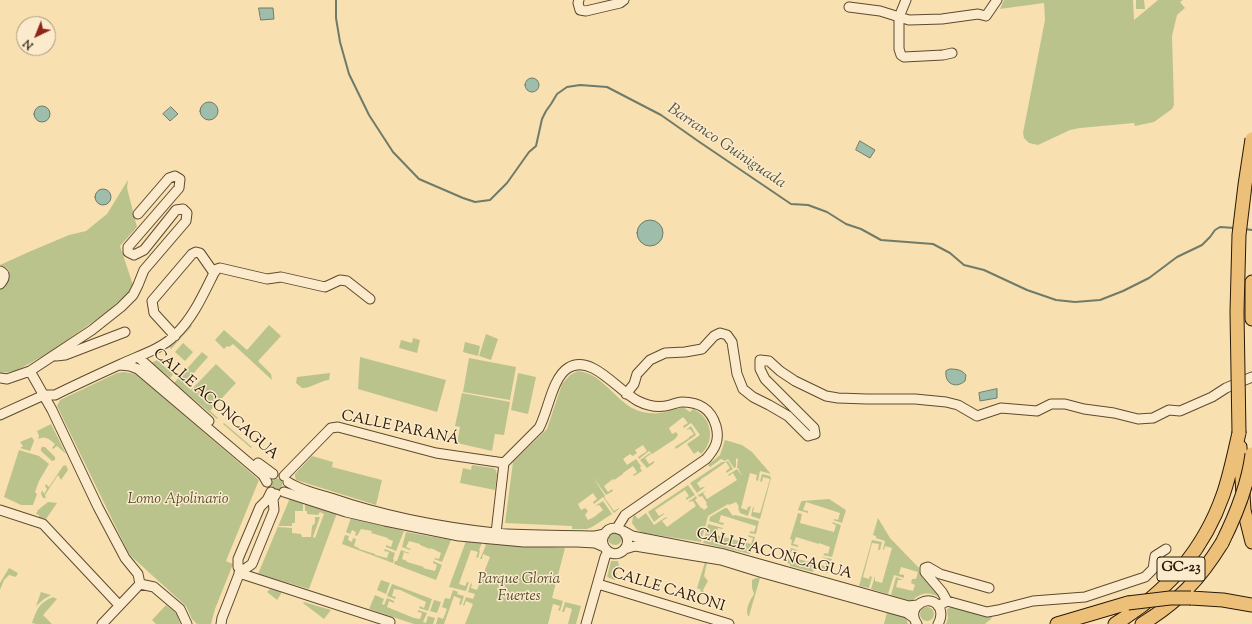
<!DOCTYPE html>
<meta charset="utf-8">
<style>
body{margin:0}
#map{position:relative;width:1252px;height:624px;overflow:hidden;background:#f9e0b0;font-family:"Sorts Mill Goudy",serif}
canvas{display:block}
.north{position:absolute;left:16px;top:16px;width:40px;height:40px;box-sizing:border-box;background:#fbebcc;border:1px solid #a7977c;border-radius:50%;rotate:223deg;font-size:11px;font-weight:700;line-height:16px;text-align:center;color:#291805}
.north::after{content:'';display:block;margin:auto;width:14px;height:18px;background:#8f2418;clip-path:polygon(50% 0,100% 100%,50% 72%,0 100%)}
</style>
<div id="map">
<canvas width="1252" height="624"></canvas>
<div class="north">N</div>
</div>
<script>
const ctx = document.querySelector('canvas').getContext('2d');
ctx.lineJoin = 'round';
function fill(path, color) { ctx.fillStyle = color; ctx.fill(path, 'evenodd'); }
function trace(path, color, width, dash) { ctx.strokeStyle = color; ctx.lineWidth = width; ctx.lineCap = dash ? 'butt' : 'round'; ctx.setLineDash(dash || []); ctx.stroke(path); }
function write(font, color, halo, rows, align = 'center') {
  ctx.font = font + ' "Sorts Mill Goudy",serif'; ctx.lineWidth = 3; ctx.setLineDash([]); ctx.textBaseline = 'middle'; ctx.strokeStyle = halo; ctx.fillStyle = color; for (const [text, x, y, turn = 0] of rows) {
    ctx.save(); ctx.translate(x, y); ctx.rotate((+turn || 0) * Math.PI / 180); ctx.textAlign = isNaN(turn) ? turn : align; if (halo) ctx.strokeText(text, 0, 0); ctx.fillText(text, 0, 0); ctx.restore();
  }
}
fill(new Path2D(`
 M 1004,0 L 1133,0 L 1134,20 L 1158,0 L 1183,0 L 1180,2 L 1185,8 L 1177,15 L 1172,36 L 1174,105 L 1172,109 L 1154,122 L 1135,126 L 1134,123 L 1080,128 L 1070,130 L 1038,145 L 1029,143 L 1024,138 L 1023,133 L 1045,20 L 1044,3 L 1000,9 Z
 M 1136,0 L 1144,0 L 1145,9 L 1136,9 Z
 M 128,180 L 127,188 L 137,227 L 120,246 L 133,285 L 128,293 L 108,311 L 50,352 L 16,371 L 0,373 L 0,289 C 6,283 13,277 7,268 L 0,265 L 31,251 L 69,235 L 86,231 L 107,214 Z
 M 190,324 L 192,326 L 171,349 L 169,347 L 163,350 L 161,348 Z
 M 269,325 L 281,336 L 258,361 L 271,374 L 272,380 L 233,344 L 229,347 L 227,346 L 224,349 L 215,340 L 224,330 L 247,350 Z
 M 486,334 L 498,339 L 491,360 L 479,356 Z
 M 413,338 L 420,340 L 417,353 L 399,348 L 401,340 L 412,343 Z
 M 465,342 L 480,346 L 478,356 L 463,352 Z
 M 183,343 L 193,352 L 185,361 L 175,352 Z
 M 202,352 L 208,357 L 184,384 L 191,390 L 216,364 L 236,383 L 210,411 L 208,409 L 218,418 L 217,419 L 174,383 Z
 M 360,357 L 446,380 L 437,412 L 358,389 Z
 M 469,358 L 516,367 L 510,400 L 463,392 Z
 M 157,360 L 173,374 L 170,378 L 151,363 Z
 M 578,371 C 591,373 596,377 605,385 C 612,391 624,404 632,408 C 650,417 664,413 683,407 L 690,412 L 693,409 C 712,417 716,441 701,454 L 698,451 L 694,454 L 687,444 L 700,435 L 692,424 L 691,423 L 684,428 L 683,426 L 688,423 L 683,417 L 669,428 L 672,434 L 676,432 L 678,435 L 675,439 L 652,454 L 649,451 L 639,459 L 638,457 L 647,451 L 643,445 L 635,450 L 637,453 L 633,456 L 630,454 L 623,459 L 627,465 L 636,459 L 641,466 L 640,468 L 642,471 L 634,476 L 633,475 L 637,472 L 633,466 L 623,473 L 623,474 L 614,480 L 613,479 L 604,486 L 608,492 L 612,489 L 613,491 L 606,495 L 593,477 L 605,496 L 604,497 L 614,511 L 619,508 L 619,509 L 614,513 L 603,497 L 594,504 L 593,502 L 597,499 L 593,493 L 578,504 L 581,510 L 585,508 L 588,511 L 585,515 L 588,520 L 594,517 L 603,510 L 599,505 L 595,506 L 603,501 L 612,514 L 592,527 L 587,529 L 572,529 L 572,526 L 505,523 L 513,462 L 547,429 L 562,384 L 570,375 Z
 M 124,372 L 135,374 L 140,377 L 259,480 L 226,561 L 233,564 L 215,609 L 211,624 L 197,624 L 192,619 L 186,606 L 132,557 L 128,552 L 57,406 L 60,400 L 117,373 Z
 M 330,373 L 329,380 C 319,381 309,389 302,388 L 296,383 L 297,377 Z
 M 518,373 L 536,377 L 528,414 L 511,410 Z
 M 462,393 L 510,402 L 504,435 L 495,434 L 492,451 L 457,443 L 460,427 L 455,426 Z
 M 224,423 L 252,447 L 251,448 L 223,424 Z
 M 51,424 L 66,454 L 57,446 L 53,449 L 52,448 L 55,444 C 49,439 46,436 38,439 L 39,436 L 37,431 Z
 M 691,426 L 696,435 L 676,449 L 675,447 L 689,438 L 689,437 L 694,434 L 690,429 L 686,430 Z
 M 32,437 L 34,441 L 30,451 L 20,448 L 23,446 L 20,442 Z
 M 725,440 L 742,445 L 752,452 L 771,474 L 760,471 L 758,481 L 756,480 L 757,475 L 750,473 L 741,508 L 747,510 L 748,507 L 751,506 L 748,516 L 740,513 L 738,508 L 739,507 L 736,502 L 729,505 L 728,504 L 708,516 L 701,542 L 644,533 L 637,530 L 632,523 L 633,517 L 635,515 L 638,519 L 646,513 L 654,525 L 666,517 L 667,518 L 662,521 L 667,527 L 696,506 L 693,501 L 688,502 L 696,496 L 697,498 L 695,500 L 701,508 L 702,508 L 704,510 L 708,507 L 706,504 L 707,503 L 702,496 L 699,497 L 698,495 L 707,490 L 703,493 L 707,499 L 737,480 L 733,473 L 729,476 L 728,475 L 737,469 L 742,476 L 738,468 L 737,468 L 738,458 L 736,459 L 736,467 L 734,468 L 728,459 L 725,461 L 721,459 L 710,467 L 708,465 L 720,455 Z
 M 42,447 L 45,447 L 55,457 L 55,460 L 52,461 L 41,451 L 41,448 Z
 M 19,450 L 39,456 L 49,464 L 39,481 L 35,492 L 37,494 L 33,505 L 21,505 L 4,497 Z
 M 650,453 L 651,454 L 645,458 L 649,464 L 654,461 L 654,463 L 647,468 L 640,460 Z
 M 312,456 L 333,462 L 332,467 L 382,480 L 376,505 L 296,480 L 295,476 L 295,474 Z
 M 728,461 L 733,469 L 726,473 L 726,471 L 730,468 L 726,462 L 706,476 L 701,479 L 701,480 L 697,483 L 700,488 L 703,487 L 705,487 L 697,493 L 690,483 L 722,462 L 725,462 Z
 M 66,465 L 68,470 L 61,480 L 58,475 L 45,495 L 46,498 L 43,498 L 41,494 L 42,490 L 44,494 L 47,489 L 45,486 L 46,484 L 49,487 L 63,466 Z
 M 472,465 L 493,468 L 496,470 L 497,475 L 495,490 L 460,483 L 463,468 L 471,470 Z
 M 762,474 L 770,476 L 771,478 L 760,519 L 751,516 L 753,507 L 754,508 L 753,512 L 760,513 L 770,479 L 763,477 L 762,482 L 760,481 Z
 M271.5 484a5.5 5.5 0 1 1 11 0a5.5 5.5 0 1 1-11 0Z
 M 688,485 L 695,495 L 686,500 L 686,498 L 689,496 L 685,490 L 655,510 L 659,516 L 664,513 L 664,514 L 654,522 L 648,512 Z
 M 290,498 L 303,503 L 303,511 L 295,511 L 295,523 L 292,523 L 292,526 L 279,526 L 278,527 L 292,528 L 292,533 L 301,534 L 302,537 L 311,537 L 312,526 L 315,523 L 315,517 L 320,517 L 313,537 L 315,538 L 324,514 L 320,512 L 318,515 L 307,514 L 307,511 L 305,511 L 305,504 L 337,513 L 309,589 L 258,574 Z
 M 829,499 L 846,510 L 842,523 L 833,520 L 835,519 L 838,520 L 840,513 L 806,502 L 803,510 L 808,511 L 808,513 L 798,510 L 801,502 L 802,501 Z
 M 48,502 L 57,503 L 46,519 L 39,517 L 39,515 L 36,514 L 38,510 Z
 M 725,508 L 727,508 L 733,516 L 735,515 L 759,521 L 756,534 L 749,533 L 751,531 L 754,532 L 756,526 L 721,515 L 719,522 L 724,523 L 723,525 L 709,521 L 710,517 Z
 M 798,513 L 802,514 L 800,523 L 834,532 L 836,525 L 833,524 L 832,522 L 841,525 L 832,557 L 823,555 L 825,553 L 828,554 L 830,547 L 819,543 L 819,544 L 796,537 L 793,544 L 798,545 L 798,547 L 791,545 L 792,540 L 790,539 Z
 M 351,518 L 404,531 L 396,551 L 386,547 L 386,545 L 391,547 L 393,541 L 388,539 L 388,538 L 371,533 L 372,531 L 361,529 L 357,536 L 355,535 L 356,532 L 352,530 L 350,534 L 346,532 Z
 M 878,518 L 890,538 L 919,568 L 919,571 L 941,595 L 940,598 C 931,591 920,592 912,601 L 891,595 L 896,577 L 903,580 L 898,580 L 896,587 L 913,591 L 915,585 L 911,583 L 912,579 L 916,579 L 918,572 L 901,567 L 899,574 L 904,575 L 904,578 L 894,575 L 888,594 L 871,589 L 875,576 L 875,581 L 882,583 L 892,548 L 885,546 L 884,550 L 883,549 L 885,541 L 876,538 L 876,536 L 873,535 Z
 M 708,524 L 723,528 L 722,529 L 718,528 L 716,535 L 751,544 L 753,538 L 749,537 L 748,535 L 755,537 L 750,554 L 703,543 Z
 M608 538a7 7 0 1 1 14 0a7 7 0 1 1-14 0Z
 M 406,532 L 451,540 L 442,562 L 434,559 L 435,558 L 439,559 L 441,553 L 431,548 L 430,549 L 420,545 L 420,544 L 409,541 L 406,547 L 411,549 L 410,550 L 402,547 Z
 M 345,535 L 349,536 L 348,540 L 352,542 L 353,538 L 356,539 L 354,546 L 359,548 L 359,549 L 375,554 L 375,555 L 387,558 L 389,552 L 384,551 L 385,549 L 395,553 L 393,559 L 394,560 L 393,563 L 342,544 Z
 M 872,540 L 882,542 L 880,550 L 878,550 L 879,544 L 872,543 L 863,577 L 869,579 L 870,576 L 872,577 L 869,588 L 859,586 Z
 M 466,541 L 482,543 L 479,550 L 480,551 L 478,558 L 476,557 L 478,552 L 471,550 L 461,578 L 459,584 L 465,586 L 467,582 L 469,582 L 466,591 L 449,587 Z
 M 485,543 L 565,548 L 552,598 L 563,601 L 560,611 L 558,610 L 560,606 L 553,604 L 548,624 L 465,624 L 473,604 L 466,601 L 464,606 L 463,605 L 466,597 L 473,599 L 475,594 L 468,592 L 471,583 L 472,584 L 471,588 L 477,590 L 490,557 L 483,554 L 482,559 L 480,559 L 486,545 L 485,545 Z
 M 791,548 L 797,550 L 797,551 L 792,550 L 790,557 L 825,566 L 826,559 L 823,558 L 822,557 L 832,559 L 827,574 L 826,571 L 814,568 L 813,572 L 790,566 L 790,564 L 787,563 Z
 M 401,550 L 409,553 L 409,554 L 404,552 L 402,559 L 407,561 L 407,562 L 424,567 L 423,568 L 435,571 L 437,565 L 433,563 L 433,561 L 442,565 L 436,580 L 394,564 L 395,561 L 397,561 Z
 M 611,561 L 618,561 L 619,566 L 616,566 L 614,572 L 617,573 L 615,580 L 607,577 Z
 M 705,562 L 707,563 L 704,576 L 708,581 L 703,590 L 704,592 L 700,598 L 698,604 L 695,603 L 697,602 L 701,590 L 697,588 Z
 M 9,568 L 18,573 L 16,577 L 9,575 L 4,580 L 0,590 L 0,583 Z
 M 756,578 L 760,578 L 749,616 L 748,616 C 745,609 750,600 754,594 L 752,588 L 752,580 Z
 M 381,580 L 390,583 L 386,594 L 377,590 Z
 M 392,584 L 432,599 L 428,611 L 419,608 L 420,606 L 424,608 L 426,602 L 400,590 L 394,589 L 392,596 L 396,597 L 395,599 L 387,596 Z
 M 270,589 L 281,592 L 281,594 L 277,600 L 267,592 Z
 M 453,590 L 458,592 L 457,594 L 464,596 L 461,605 L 459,604 L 461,599 L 454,596 L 444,624 L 436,624 L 438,617 L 443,619 L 447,609 L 442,607 L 445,598 L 450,599 Z
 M 41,592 L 51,595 L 44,599 L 36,606 Z
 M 375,595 L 384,599 L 382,604 L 384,605 L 387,598 L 394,601 L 394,603 L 389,601 L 387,607 L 414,618 L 415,618 L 420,619 L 422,613 L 418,612 L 418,610 L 427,613 L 423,622 L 426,623 L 428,616 L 435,618 L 433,624 L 414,624 L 369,609 Z
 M 53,597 L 57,599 L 43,615 L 52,624 L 36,624 L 32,623 C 37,609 39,603 53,597 Z
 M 434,600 L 441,602 L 437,613 L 430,611 Z
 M 304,602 L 331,610 L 324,619 L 303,603 Z
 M 565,602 L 581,606 L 576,624 L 568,624 L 572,609 L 566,607 L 564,612 L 562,612 Z
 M 166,605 L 177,614 L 180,624 L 156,624 L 152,620 Z
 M920 614a7 7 0 1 1 14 0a7 7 0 1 1-14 0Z
 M 951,607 L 954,607 L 993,615 L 991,619 L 985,624 L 946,624 L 948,618 L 947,609 Z
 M 887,612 L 906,618 L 908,624 L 884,624 Z`), '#bbc38d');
const water = new Path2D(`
 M 259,8 L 273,8 L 274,19 L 261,20 Z
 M525 85a7 7 0 1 1 14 0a7 7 0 1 1-14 0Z
 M200 111a9 9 0 1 1 18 0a9 9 0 1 1-18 0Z
 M34 114a8 8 0 1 1 16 0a8 8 0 1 1-16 0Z
 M 171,107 L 178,114 L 170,121 L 163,114 Z
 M 860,141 L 875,150 L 870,158 L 856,150 Z
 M95 197a8 8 0 1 1 16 0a8 8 0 1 1-16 0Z
 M637 233a13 13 0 1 1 26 0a13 13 0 1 1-26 0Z
 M 950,369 C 957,369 962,370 966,375 L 965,381 C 956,389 944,384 946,371 Z
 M 997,389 L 997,398 L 980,401 L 979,393 Z`);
fill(water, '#9ebdab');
trace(water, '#6f7b69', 1);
trace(new Path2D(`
 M 336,0 L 336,18 L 340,42 L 349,74 L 369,115 L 393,152 L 419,179 L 463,198 L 475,202 L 490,200 L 507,183 L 529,152 L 536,146 L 542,119 L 546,111 L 551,104 L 557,94 L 567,87 L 580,85 L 607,87 L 661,115 L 698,141 L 791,204 L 808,205 L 827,212 L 846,224 L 861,229 L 881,240 L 933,244 L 950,253 L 964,265 L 984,270 L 1027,290 L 1056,300 L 1075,302 L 1100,300 L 1123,291 L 1149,278 L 1177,257 L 1202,245 L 1210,237 L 1215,230 L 1220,227 L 1235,228
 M 1245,229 L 1252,230`), '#6f7b69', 2);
const minor = new Path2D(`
 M 579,0 L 578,3 L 580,10 L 586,11 L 620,3 L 624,0
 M 906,0 L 899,17 L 899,49 L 901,55 L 904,57 L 943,55 L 952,53
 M 849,7 L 880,11 L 909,20 L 942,19 L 978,14 L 986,16 L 997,0
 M 0,271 C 7,274 4,280 0,284
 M 175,336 L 154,313 L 152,301 L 192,254 L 196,252 L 200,253 L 214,273
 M 56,356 L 65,355 L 125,332
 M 138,357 L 209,421
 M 120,365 L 130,366 L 138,369 L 263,475 L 267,482
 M 30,371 L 52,410 L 98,507 L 125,558 L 138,574 L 140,584
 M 0,378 L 7,379 L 30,371 L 92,330 L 121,307 L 133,295 L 138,285 L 144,270 L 186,221 L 187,213 L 183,209 L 176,210 L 144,250 L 134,255 L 128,252 L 128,247 L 179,188 L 180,179 L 175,176 L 169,178 L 138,214
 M 626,394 L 634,384 L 637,374 L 650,360 L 665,353 L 685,352 L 702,349 L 714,336 L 720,333 L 727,335 L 732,342 L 737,374 L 743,389 L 753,397 L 769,405 L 788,416 L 808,436 L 815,434 L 814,428 L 765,379 L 760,369 L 760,360 L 769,361 L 780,371 L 795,381 L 826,396 L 838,398 L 867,399 L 915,399 L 946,402 L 958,405 L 977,416 L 1001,408 L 1037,411 L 1051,404 L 1065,404 L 1084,409 L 1114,413 L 1138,419 L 1153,418 L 1169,410 L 1180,411 L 1212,397 L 1226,388 L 1252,377
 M 0,415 L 44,395 L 55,395 C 77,384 99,374 121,364 C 138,356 162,349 175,335 C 193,318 203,295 214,273 L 217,269 L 220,268 L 267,279 L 281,277 L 325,287 L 340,280 L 347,281 L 370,299
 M 258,463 L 273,474
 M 284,476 L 328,431 L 331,428 L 338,427 L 436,453 L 504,463
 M 288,482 C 300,490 317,494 331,498 C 383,516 440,527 495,533 C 527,536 563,535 595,536 L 605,534
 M 284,492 L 346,512 L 385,521 L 459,536 L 524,542 L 577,542 L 595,543 L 604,547
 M 0,510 L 43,524 L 119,605
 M 623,531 C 637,546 615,563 605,548 C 599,540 605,528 615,528 C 621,529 627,533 632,536 L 724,554 L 909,606 L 917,605
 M 496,533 L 504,463 L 539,428 C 548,412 552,378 568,368 C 591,353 618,391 638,401 C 648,406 660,408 670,405 C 674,404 678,402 682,402 C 700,402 711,409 716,426 C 720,440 715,449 706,459 L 625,515 L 617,528
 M 625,549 L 635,546 L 721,560 L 763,573 L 907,613 L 914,618
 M 241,569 L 238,567 L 238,559 L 260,507 L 267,500 L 271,492
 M 241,569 L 245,569 L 252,564 L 274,510 L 273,499 L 276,494
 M 239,573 L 390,622
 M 140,584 L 154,587 L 180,609 L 187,624
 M 598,584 L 729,624
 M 947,601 L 942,592 L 925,572 L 925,568 L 928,567 L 940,574 L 989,588
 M 938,606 L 947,601 L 987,612 L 998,610 L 1033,601 L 1085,597 L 1145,577 L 1153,569 L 1155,556 L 1166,549
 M 102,624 L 140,584
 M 221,624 L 222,618 L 241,569
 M 586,624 L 605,557 L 608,551
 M 917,624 C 904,606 932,591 940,609 C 942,615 941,619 938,624`);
const highway = new Path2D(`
 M 1252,282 L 1252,319
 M 1240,447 L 1244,510 L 1252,542
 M 1191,598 L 1223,600 L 1252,605
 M 1057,624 L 1128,603
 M 1115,624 C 1166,593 1203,552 1223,495 C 1230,475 1234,454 1239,433
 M 1142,624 C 1179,601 1199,580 1222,543`);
trace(minor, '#5d4a30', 11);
trace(highway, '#291805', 15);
trace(minor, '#fbebcc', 9);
trace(highway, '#ecc078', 13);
const highwayBridge = new Path2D(`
 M 1239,433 L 1237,312 L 1239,235 L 1245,185 L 1252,139
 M 1222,543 C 1236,515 1248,486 1252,454
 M 1128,603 L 1170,598 L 1191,598`);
trace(highwayBridge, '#291805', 15, []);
trace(highwayBridge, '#ecc078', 13);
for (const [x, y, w] of [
 [1181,569,48]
]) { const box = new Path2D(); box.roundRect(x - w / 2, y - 12, w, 24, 3); ctx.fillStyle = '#fbebcc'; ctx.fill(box); trace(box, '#291805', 1); }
write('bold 14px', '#291805', null, [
 ["GC-23",1181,569]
]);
write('15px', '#291805', '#fbebcc', [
 ["CALLE ACONCAGUA",215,405,41],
 ["CALLE PARANÁ",400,429,12],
 ["CALLE ACONCAGUA",774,555,15],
 ["CALLE CARONI",668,591,17]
]);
write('italic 15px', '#554b2e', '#fbebcc', [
 ["Lomo Apolinario",178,500],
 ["Parque Gloria",519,580],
 ["Fuertes",519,597]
]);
write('italic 16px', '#52523f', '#fbebcc', [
 ["Barranco Guiniguada",726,147,34]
]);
</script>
